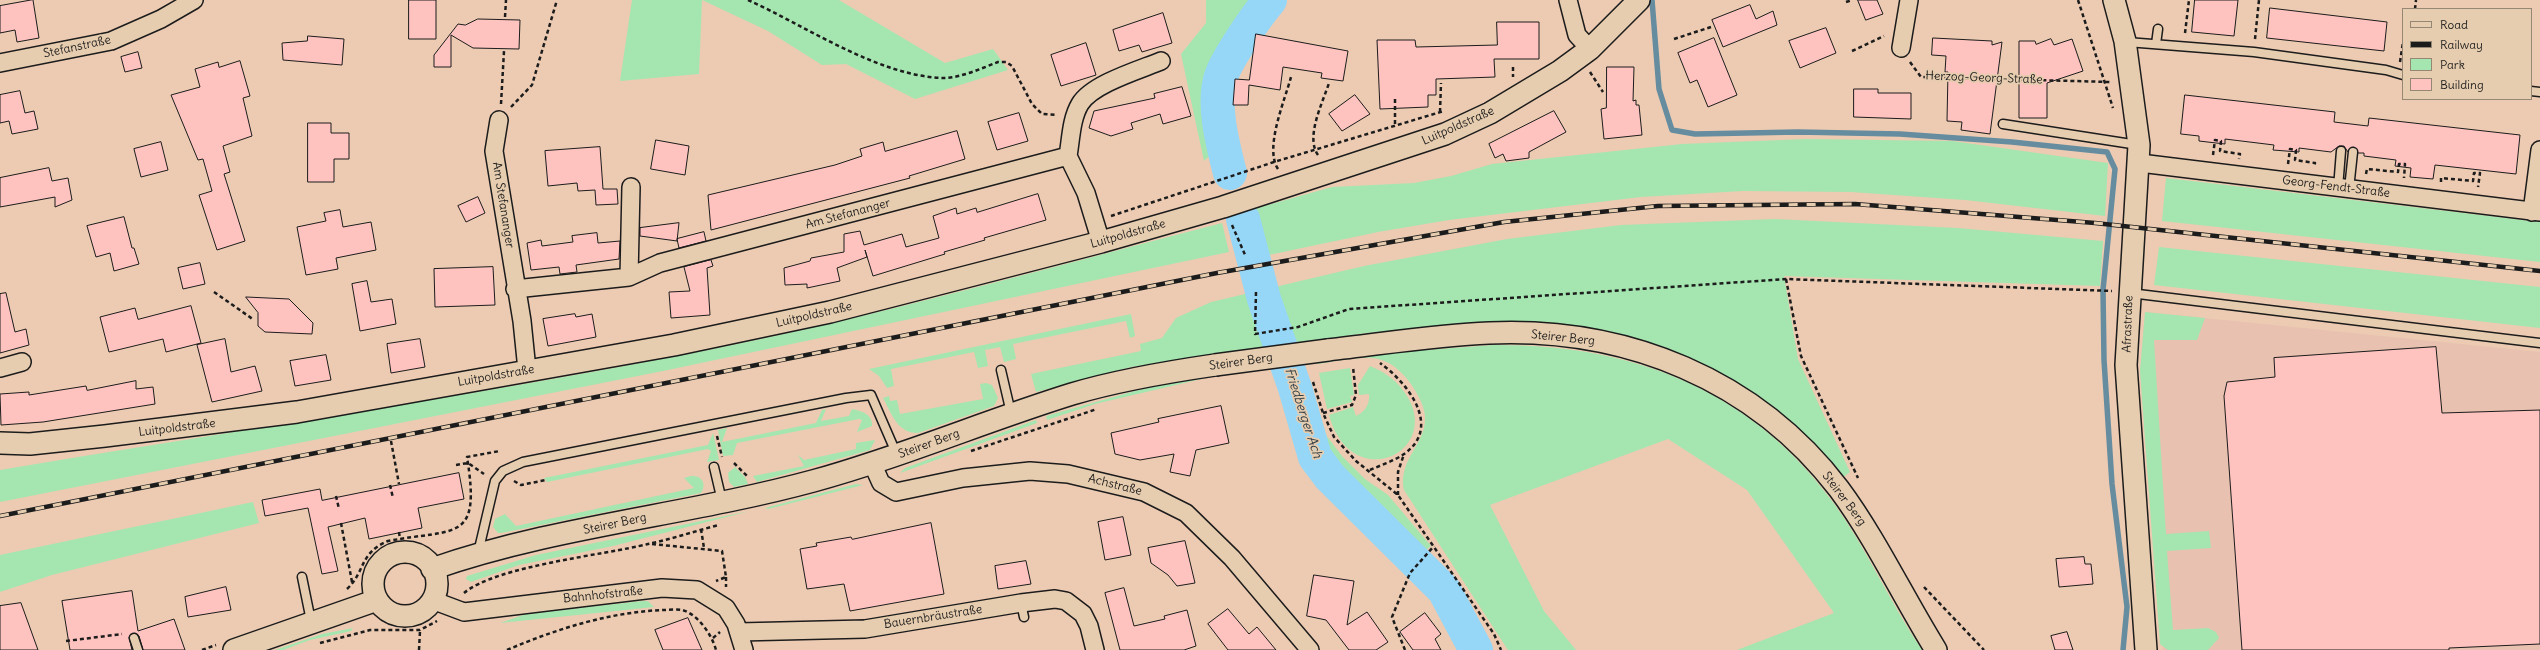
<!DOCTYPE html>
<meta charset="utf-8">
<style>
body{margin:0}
#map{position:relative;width:2540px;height:650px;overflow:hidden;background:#eccbb2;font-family:Delius,sans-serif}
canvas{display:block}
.legend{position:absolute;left:2402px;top:8px;width:130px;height:92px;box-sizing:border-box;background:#e7cdaf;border:1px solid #968674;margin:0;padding:5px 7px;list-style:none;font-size:12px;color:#1c1c1c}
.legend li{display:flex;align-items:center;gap:8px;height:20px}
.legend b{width:20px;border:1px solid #968674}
</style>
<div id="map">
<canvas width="2540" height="650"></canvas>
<ul class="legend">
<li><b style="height:5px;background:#e7cdaf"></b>Road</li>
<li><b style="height:5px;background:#1c1c1c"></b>Railway</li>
<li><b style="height:11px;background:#a5e6b0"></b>Park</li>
<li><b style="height:11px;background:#fec2bf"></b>Building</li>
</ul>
</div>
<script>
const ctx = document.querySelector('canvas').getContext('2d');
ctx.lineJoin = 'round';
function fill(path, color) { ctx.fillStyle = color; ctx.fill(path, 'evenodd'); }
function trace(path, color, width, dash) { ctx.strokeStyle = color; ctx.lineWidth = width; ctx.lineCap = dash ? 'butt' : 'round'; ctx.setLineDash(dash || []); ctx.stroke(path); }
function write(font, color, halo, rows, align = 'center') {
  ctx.font = font + ' Delius,sans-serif'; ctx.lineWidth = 3.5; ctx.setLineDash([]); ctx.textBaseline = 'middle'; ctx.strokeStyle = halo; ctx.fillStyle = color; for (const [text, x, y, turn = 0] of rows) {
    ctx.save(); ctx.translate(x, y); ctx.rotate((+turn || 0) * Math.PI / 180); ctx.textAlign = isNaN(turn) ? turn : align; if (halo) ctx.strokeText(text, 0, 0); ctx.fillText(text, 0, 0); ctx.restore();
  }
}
fill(new Path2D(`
 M 2145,312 L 2540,352 L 2540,650 L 2163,650 L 2140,371 Z`), '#e8c1b0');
fill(new Path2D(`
 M 632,0 L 702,0 L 699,74 L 620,81 Z
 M 702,0 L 839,0 L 945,63 L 993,49 L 1008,70 L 915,99 L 846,64 L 822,65 L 768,31 Z
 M 1206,0 L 1282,0 L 1230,75 L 1236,131 L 1204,161 L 1181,54 L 1206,23 Z
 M 1806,139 L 1952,141 L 2108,163 L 2105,216 L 1965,200 L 1851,192 L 1743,191 L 1641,197 L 1449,220 L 1378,232 L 1264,256 L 1250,210 L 1332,187 L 1414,183 L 1451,176 L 1492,164 L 1682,144 Z
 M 2166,178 L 2540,222 L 2540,262 L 2162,221 Z
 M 1775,219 L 1958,228 L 2103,241 L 2100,286 L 1784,276 L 1798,359 L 1850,472 L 1842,478 L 1797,428 L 1744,389 L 1691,358 L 1639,340 L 1582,327 L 1512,321 L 1367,333 L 1131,367 L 1036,392 L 1031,374 L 1141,351 L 1140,344 L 1162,338 L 1176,318 L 1211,302 L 1364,266 L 1507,239 L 1621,225 Z
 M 1222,223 L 1229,252 L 663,371 L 0,502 L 0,470 C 233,431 467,397 698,352 C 875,317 1048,268 1222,223 Z
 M 2159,247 L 2540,287 L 2540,328 L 2154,285 Z
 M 2145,312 L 2205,318 L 2197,340 L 2154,340 L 2166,534 L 2209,531 L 2211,548 L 2167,551 L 2173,630 L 2208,628 L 2216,632 L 2219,638 L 2208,650 L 2168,650 L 2160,644 L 2140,371 Z
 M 1131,314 L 1135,336 L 1130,338 L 1126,321 L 1013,344 L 1016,359 L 1004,362 L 1000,347 L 985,350 L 988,366 L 978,368 L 974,352 L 891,369 L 894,386 L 887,388 L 879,376 L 869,369 Z
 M 1494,345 C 1633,344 1752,390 1835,505 C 1868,551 1890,603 1922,650 L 1737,650 L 1834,613 L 1747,490 L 1668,439 L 1490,505 L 1544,611 L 1576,650 L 1508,650 L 1404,490 C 1397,454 1436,440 1422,404 C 1414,384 1395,359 1372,358 C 1360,357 1347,360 1335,361 C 1329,362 1319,365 1315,363 L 1411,351 Z
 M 1370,366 C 1385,372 1398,381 1407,396 C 1442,453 1351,495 1329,415 L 1353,407 L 1356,416 C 1365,412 1370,404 1369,394 L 1359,395 L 1358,385 Z
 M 1350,368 L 1354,395 L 1350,396 L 1352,402 L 1327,409 L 1319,373 Z
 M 1214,376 L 1095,404 L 1047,420 L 1046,416 L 1142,389 Z
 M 986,383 L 992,385 L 998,398 L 994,406 L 918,433 C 897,433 892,414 883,398 L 889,396 L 890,401 L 897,400 L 900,414 L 983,399 L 980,384 Z
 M 1312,387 L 1326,435 L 1342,456 L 1365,479 L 1388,495 L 1431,546 L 1418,556 L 1324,461 L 1300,391 Z
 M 826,409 L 821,421 L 849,416 L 852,409 C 861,411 873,414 872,426 L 857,432 L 862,420 L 859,419 L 737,443 L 733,455 L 723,456 L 718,430 L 727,428 L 722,442 L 816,423 L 822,410 Z
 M 1036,420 L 1037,423 L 900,473 L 905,468 Z
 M 713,433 L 719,460 L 707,462 L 711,451 L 708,449 L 547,482 L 544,478 L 708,445 Z
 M 875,440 L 870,450 L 757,482 L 753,476 L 804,466 L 798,455 L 804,460 L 856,449 L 856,443 Z
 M 735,467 L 745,477 L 748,484 L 734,487 L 729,482 L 728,473 Z
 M 691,476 C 702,475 707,484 701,493 L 501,533 L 498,533 L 493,527 L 495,519 L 505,514 L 516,526 L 694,488 L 684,478 Z
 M 856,484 L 863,485 L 768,509 L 765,508 Z
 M 253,502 L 259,523 L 52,575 L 0,592 L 0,555 Z
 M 750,511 L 613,546 L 519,565 L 471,582 L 466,579 L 467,576 L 536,555 Z
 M 642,601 L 648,601 L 654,607 L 500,623 L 526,614 Z
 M 353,628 L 351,631 L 310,640 L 283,650 L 275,650 L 322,634 Z`), '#a5e6b0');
trace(new Path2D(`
 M 1652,0 L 1659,89 L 1672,130 L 1695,134 L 1798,132 L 1900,134 L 2012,142 L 2107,152 L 2115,169 L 2103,290 L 2104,360 L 2112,484 L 2127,607 L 2123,650`), '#658c9f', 5.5);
trace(new Path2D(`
 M 1230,173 C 1223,146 1211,101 1222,74 C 1229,56 1257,15 1270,0
 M 1243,219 L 1264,299 L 1295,388 L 1315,457 L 1330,477 L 1444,590 L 1476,650`), '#96d6f7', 34);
const building = new Path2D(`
 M 33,0 L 39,38 L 17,42 L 15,30 L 0,33 L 0,6 Z
 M 409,0 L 436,0 L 436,39 L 409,39 Z
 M 1858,0 L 1877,0 L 1883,14 L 1866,20 Z
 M 2195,0 L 2238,0 L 2234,36 L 2192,32 Z
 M 1750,5 L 1756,19 L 1773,11 L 1777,25 L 1723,47 L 1712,20 Z
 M 2270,8 L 2387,22 L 2384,51 L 2267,38 Z
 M 1163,13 L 1172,43 L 1142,52 L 1139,45 L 1119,51 L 1113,30 Z
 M 478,19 L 520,20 L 519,49 L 473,48 L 451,35 L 451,67 L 434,67 L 434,55 L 458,24 L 465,25 Z
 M 1497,22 L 1539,22 L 1539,59 L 1494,59 L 1495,77 L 1436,79 L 1436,95 L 1428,95 L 1428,107 L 1380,109 L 1377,40 L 1415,40 L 1416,47 L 1497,45 Z
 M 1826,28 L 1836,53 L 1800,68 L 1789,41 Z
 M 1256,34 L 1348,51 L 1343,81 L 1321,78 L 1322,73 L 1283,67 L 1280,90 L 1249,85 L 1248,105 L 1233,105 L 1235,79 L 1249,80 Z
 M 308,36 L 344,39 L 342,65 L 283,60 L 282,43 L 307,41 Z
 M 1714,38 L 1737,95 L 1708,107 L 1697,80 L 1690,83 L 1678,53 Z
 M 1933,38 L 1992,41 L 1992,45 L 2002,42 L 1990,134 L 1961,130 L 1962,122 L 1947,121 L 1948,72 L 1945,72 L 1946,56 L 1932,55 Z
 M 2051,39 L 2054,45 L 2072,39 L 2083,71 L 2047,83 L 2047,118 L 2019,118 L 2019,41 L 2035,41 L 2036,44 Z
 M 1086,43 L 1096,75 L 1061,86 L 1051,55 Z
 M 138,52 L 142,68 L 125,72 L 121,57 Z
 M 240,61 L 250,96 L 243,98 L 252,136 L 223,146 L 230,172 L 224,174 L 245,241 L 217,250 L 199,195 L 212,191 L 203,159 L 198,160 L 171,95 L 200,87 L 195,69 L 218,62 L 219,67 Z
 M 1607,67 L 1634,67 L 1633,101 L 1636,100 L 1636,105 L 1639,105 L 1642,135 L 1604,139 L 1601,109 L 1606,108 Z
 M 1182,87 L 1191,116 L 1163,124 L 1160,114 L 1131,123 L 1133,129 L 1111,136 L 1089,128 L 1094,111 L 1155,98 L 1154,94 Z
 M 1854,89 L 1878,89 L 1878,93 L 1911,93 L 1911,119 L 1854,117 Z
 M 20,91 L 25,113 L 34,111 L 38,129 L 12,134 L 9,121 L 0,123 L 0,95 Z
 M 1355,95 L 1370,114 L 1342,131 L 1329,114 Z
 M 2185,95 L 2335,112 L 2334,122 L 2368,126 L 2369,118 L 2520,135 L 2516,174 L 2435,165 L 2433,179 L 2410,177 L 2411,168 L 2395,166 L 2396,160 L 2364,156 L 2364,153 L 2358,153 L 2354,147 L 2348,152 L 2344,146 L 2339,146 L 2331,152 L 2299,148 L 2299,152 L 2273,150 L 2274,145 L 2225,139 L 2225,144 L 2199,141 L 2199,136 L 2181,134 Z
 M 1554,111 L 1566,132 L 1529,152 L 1529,158 L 1506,161 L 1503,154 L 1495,158 L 1489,144 Z
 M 1019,113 L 1028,141 L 997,150 L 988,122 Z
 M 308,123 L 331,123 L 331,133 L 349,133 L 349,159 L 334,159 L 334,182 L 308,182 Z
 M 957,131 L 965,159 L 909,176 L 910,178 L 711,230 L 708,195 L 835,165 L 862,156 L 860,149 L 883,142 L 885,151 Z
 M 656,140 L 689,146 L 685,175 L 651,169 Z
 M 161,142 L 168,170 L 141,177 L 134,149 Z
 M 600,147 L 603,189 L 617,189 L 618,204 L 596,205 L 595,190 L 578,191 L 577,183 L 548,186 L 545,151 Z
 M 49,168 L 52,181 L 68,178 L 72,200 L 55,207 L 55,197 L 0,207 L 0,178 Z
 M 1038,194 L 1046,220 L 984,238 L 985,240 L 944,252 L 945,254 L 873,276 L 865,250 L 867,257 L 837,268 L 840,281 L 807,288 L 807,284 L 785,285 L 784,268 L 810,261 L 811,258 L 844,252 L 844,234 L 860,231 L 864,245 L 902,234 L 906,247 L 939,238 L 933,216 L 956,208 L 957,214 L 976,208 L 977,212 Z
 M 478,197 L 485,213 L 466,222 L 458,206 Z
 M 340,210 L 343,227 L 371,222 L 376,250 L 336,258 L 338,269 L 306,275 L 297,227 L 326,221 L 324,213 Z
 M 124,217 L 132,248 L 134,248 L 139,264 L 114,271 L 110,253 L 96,257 L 87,226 Z
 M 679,223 L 677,241 L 640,236 L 640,228 Z
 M 704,232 L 706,241 L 679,248 L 677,239 Z
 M 597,233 L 598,243 L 620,241 L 619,259 L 576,265 L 577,272 L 560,274 L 559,267 L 531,270 L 527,243 L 541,240 L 542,246 L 573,242 L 572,236 Z
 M 711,260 L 713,266 L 707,268 L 710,315 L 671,318 L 669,292 L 690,291 L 684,267 Z
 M 200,263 L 205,284 L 183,289 L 178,268 Z
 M 493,267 L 495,305 L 435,307 L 434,269 Z
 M 367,281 L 371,302 L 392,299 L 396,324 L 360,331 L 352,284 Z
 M 6,293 L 15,332 L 26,329 L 29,345 L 0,353 L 0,294 Z
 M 246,297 L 289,299 L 313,323 L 312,334 L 265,332 L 258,326 L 258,313 Z
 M 191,306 L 201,343 L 166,352 L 163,339 L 109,352 L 100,317 L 135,308 L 138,319 Z
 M 575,314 L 576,317 L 592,314 L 596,337 L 548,346 L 543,319 Z
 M 225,339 L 231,372 L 255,366 L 262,391 L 212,402 L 197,345 Z
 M 420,339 L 425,367 L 391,373 L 387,344 Z
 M 2436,347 L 2442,413 L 2540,410 L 2540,644 L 2449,648 L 2449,650 L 2242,650 L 2224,396 L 2227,382 L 2275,377 L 2274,358 Z
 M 326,355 L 331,380 L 295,386 L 290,361 Z
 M 136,381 L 136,389 L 153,387 L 155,404 L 43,422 L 1,425 L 0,394 L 29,392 L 29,395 L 86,386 L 87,390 Z
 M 1221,406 L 1229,443 L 1196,450 L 1190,476 L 1170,472 L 1174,454 L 1140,460 L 1115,454 L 1111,433 L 1159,422 L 1158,419 Z
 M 459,473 L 464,499 L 418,508 L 422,528 L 369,539 L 365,518 L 328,527 L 338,571 L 322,574 L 308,508 L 265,516 L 262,500 L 320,489 L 322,500 Z
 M 1123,517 L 1131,555 L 1105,560 L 1098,522 Z
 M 931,523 L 944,594 L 850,611 L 844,584 L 807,589 L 800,549 L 817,546 L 816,543 L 851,537 L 852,539 Z
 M 1185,541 L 1195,583 L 1177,586 L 1168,575 L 1151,563 L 1148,548 Z
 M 2084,557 L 2085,564 L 2091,564 L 2093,584 L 2059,587 L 2056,559 Z
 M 1026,561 L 1031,584 L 998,589 L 995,566 Z
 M 1314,575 L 1354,581 L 1347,625 L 1367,612 L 1388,642 L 1376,650 L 1349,650 L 1326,620 L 1307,616 Z
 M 226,587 L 231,610 L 188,617 L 185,597 Z
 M 1124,588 L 1134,626 L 1165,619 L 1164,616 L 1187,610 L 1196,646 L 1184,650 L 1120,650 L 1105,593 Z
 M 132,591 L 138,631 L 174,619 L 185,650 L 143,650 L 139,636 L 135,633 L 129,637 L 132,650 L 70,650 L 62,601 Z
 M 21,603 L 38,650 L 0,650 L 0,606 Z
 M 1228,609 L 1249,634 L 1257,627 L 1276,650 L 1228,650 L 1208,624 Z
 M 1425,613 L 1441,634 L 1435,639 L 1441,650 L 1413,650 L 1400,632 Z
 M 688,618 L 702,650 L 663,650 L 655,630 Z
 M 2067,632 L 2073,650 L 2055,650 L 2051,636 Z`);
fill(building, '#fec2bf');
trace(building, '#1c1c1c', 1);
const service = new Path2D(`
 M 2127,42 L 2254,52 L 2386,70 L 2403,75
 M 2156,44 L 2158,29
 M 2531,91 L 2540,92
 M 2003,124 L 2138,145
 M 2338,188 L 2341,151
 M 2349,189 L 2353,152
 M 2130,293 L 2540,343
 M 1001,370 L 1011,413
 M 714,467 L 722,501
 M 478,553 L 495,481 L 503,471 L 523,462 L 846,398 L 871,395 L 897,455
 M 302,577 L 311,621
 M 1021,603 L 1024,617
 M 134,638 L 138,650`);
const minor = new Path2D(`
 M 1568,0 L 1577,35 L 1590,49
 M 1901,48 L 1909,0
 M 0,63 L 111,41 L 161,19 L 194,0
 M 499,120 L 494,151 L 522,321 L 527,370
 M 1068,156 C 1071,139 1071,119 1080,104 C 1092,84 1139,70 1161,61
 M 2140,163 L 2540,212
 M 2532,212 L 2540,150
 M 629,277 L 660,263 L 1068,156 L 1086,193 L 1101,242
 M 515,289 L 629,277 L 631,187
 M 0,368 L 22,362
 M 872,463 L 881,483 L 896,492 L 963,478 L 1030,471 L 1068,474 L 1144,492 L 1186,513 L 1232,558 L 1310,650
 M 432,600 L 464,612 L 662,588 L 697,590 L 726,608 L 736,624 L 744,650
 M 739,632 L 865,629 L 1021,603 L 1055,599 L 1066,601 L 1083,614 L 1089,626 L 1095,650`);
const tertiary = new Path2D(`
 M 2114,0 L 2125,41 L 2139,145 L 2126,365 L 2146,650
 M 1328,350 C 1382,344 1435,335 1489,333 C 1626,327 1755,379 1839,489 C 1876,539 1903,597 1936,650
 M 0,443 L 30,444 L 105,436 L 297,412 L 674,345 L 830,312 L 1101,242 L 1223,207 L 1445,134 L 1490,113 L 1560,71 L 1590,49 L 1639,0
 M373 584a32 32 0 1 1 64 0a32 32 0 1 1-64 0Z
 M 432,569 C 555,526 688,515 813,481 C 901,457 985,421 1072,394 C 1119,380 1167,372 1215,365
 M 234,650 L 377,600`);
trace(service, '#1c1c1c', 11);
trace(minor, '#1c1c1c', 20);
trace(tertiary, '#1c1c1c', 24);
trace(new Path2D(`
 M 748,0 C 806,26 878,76 943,78 C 961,78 982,68 998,62 L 1006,62 L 1012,66 L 1032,104 L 1042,114 L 1057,115
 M 2078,0 L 2113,108
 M 1846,2 L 1852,0
 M 2415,9 L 2416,0
 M 505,17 L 506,0
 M 2185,33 L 2189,0
 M 1674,39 L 1711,27
 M 2255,39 L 2259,0
 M 1852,51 L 1884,36
 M 1910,62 L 1921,77 L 2111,82
 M 2400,62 L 2403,42
 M 1513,67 L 1513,77
 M 1590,72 L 1603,92
 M 1395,99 L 1395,125
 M 501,104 L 504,51
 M 511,107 L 532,85 L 557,0
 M 1440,112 L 1441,83
 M 1318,155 C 1305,137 1323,102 1329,83
 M 2213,155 L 2215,140 L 2221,141 L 2220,151 L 2240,154 L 2239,159
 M 2288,164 L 2290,149 L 2296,150 L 2295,160 L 2315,163 L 2314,166
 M 1278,169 C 1264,148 1285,100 1291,77
 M 2366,174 L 2367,169 L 2398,172 L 2399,164 L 2405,164 L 2404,178
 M 2441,182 L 2441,178 L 2473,181 L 2474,173 L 2480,173 L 2478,187
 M 1111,216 L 1274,162 L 1444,111
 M 1232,225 L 1246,257
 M 1786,279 L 1801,356 L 1858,478
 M 214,292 L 254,320
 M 1256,292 L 1255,334 L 1298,327 L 1349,309 L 1786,279 L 2112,291
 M 1313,382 L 1323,413 L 1334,437 L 1356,461 L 1398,495 L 1494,634 L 1501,650
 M 1323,413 L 1352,405 L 1356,395 L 1353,367
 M 717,436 L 722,457
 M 391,441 L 399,484
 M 971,451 L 1097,409
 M 734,463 L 748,477
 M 456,465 L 468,463 L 484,474
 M 1370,470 C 1381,465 1394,461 1404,454 C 1443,427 1407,382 1380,363
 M 514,481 L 521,485 L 546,480
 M 390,485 L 393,498
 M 1398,495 L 1398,472 L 1404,454
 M 336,496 L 339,509
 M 341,523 L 352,582
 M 701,529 L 704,548
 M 399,532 L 400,539
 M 652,544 L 722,551 L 726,577 L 716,581
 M 726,577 L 726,587
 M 1924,587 L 1984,650
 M 347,589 C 366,571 359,553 388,541 C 457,528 481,543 467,457 L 500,451
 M 464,593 C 496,566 604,555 648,544 C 672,539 695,531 719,525
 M 713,638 L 720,632
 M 66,641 L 122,634
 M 320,643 L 370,630 L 420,630 L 437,621
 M 202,650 L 216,645
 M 419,650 L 420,631
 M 507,650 C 556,629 610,612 663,610 C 669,610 676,609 682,610 C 698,614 712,635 716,650
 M 1405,650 L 1392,617 L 1410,573 L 1434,546`), '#1c1c1c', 2.5, [4, 3]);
trace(service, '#e7cdaf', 8);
trace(minor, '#e7cdaf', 17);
trace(tertiary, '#e7cdaf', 21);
const rail = new Path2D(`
 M 0,516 L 1217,273 L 1504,222 L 1658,206 L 1855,204 L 2095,223 L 2540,271`);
trace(rail, '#1c1c1c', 4.5);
trace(rail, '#e7cdaf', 3, [9]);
const tertiaryBridge = new Path2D(`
 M 1215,365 L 1328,350`);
trace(tertiaryBridge, '#1c1c1c', 24, []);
trace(tertiaryBridge, '#e7cdaf', 21);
write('12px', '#1c1c1c', '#e7cdaf', [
 ["Stefanstraße",77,47,-12],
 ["Herzog-Georg-Straße",1984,78,2],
 ["Luitpoldstraße",1458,126,-24],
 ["Georg-Fendt-Straße",2336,187,7],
 ["Am Stefananger",503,205,81],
 ["Am Stefananger",848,214,-15],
 ["Luitpoldstraße",1128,234,-16],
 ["Luitpoldstraße",814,315,-13],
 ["Afrastraße",2128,324,-88],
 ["Steirer Berg",1563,338,6],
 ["Steirer Berg",1241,362,-8],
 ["Luitpoldstraße",496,376,-10],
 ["Luitpoldstraße",177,428,-7],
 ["Steirer Berg",929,444,-20],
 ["Achstraße",1115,485,14],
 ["Steirer Berg",1844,499,53],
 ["Steirer Berg",615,524,-12],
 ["Bahnhofstraße",603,595,-6],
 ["Bauernbräustraße",933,617,-9]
]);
write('italic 13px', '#344148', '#e7cdaf', [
 ["Friedberger Ach",1303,413,72]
]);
</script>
